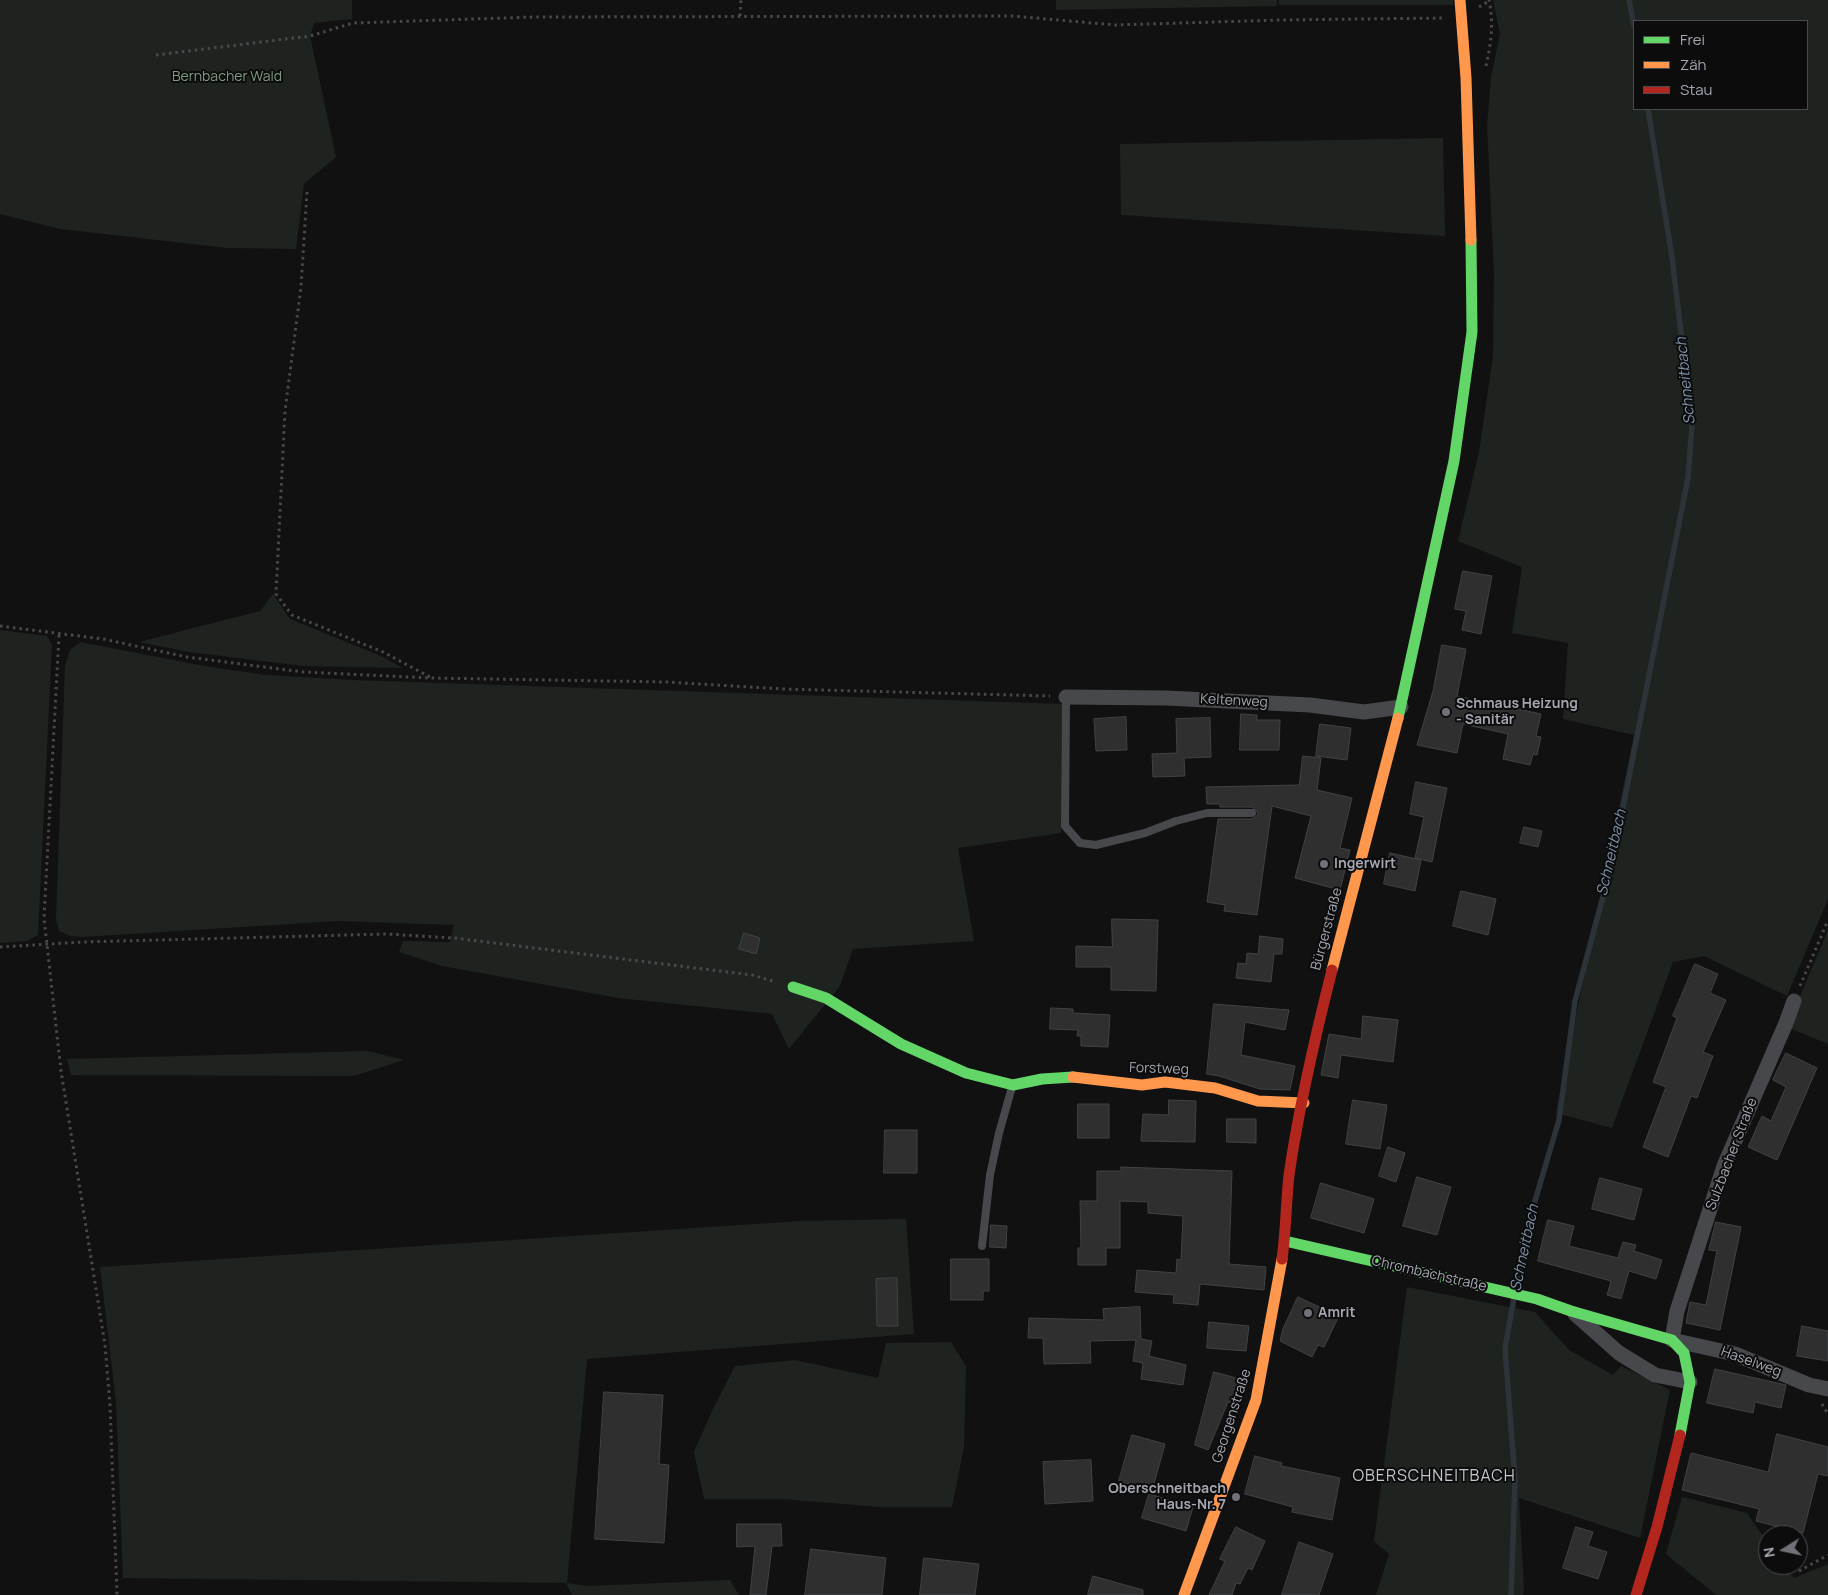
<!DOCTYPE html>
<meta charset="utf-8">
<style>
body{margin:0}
#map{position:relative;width:1828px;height:1595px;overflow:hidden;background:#111112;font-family:Manrope,sans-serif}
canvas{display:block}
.legend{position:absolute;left:1633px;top:20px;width:175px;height:90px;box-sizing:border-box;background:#0c0c0d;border:1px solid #494a4f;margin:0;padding:6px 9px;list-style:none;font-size:15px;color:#a4a7b1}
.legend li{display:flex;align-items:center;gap:10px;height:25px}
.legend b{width:25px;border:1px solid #494a4f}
.north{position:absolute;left:1758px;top:1525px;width:50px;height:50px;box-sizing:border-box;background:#0c0c0d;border:1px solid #494a4f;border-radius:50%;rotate:260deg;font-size:14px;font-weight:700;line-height:20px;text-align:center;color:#a4a7b1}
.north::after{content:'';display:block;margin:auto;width:18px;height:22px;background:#717279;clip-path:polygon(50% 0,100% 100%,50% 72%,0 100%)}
</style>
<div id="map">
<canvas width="1828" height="1595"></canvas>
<ul class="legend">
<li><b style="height:6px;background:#63d668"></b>Frei</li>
<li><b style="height:6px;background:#ff974d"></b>Zäh</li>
<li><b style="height:6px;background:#b3261e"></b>Stau</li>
</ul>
<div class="north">N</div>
</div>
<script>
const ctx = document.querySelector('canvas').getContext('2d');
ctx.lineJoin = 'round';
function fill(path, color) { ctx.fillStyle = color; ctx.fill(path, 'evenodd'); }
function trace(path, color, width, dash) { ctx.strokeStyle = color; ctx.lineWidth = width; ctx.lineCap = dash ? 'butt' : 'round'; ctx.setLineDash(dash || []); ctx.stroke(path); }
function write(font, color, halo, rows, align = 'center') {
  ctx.font = font + ' Manrope,sans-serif'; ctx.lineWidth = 4; ctx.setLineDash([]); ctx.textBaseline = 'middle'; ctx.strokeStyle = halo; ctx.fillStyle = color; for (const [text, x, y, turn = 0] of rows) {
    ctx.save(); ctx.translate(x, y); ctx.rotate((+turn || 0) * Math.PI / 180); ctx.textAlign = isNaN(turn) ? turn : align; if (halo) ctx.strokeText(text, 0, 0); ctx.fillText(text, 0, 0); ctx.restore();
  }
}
fill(new Path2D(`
 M 0,0 L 352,0 L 352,19 L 314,23 L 310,36 L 336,157 L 304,184 L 296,249 L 228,248 L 60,229 L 0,214 Z
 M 1056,0 L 1277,0 L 1277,6 L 1056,10 Z
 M 1279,0 L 1453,0 L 1453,5 L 1279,5 Z
 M 1493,0 L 1828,0 L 1828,899 L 1787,996 L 1704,956 L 1673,962 L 1612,1128 L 1556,1113 L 1634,735 L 1563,719 L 1568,643 L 1512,633 L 1522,567 L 1458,541 L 1479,452 L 1493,356 L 1494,273 L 1487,125 L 1491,77 L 1500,34 ZM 1634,21 L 1807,21 L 1807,109 L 1634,109 Z
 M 1443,138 L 1445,236 L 1121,215 L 1120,144 Z
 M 273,594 L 290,619 L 381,656 L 403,668 L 303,666 L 189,652 L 139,642 L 260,611 Z
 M 0,630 L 47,636 L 52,644 L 38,935 L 27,941 L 0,943 Z
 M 80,642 L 210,667 L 266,675 L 353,680 L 1062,704 L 1061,833 L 958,848 L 974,941 L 853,949 L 840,986 L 789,1049 L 772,1014 L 618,998 L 442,966 L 399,952 L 403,941 L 450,942 L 454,925 L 338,921 L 82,937 L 70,936 L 59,931 L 56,919 L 65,666 L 70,650 Z
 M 1828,930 L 1828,1044 L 1787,1027 Z
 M 368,1051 L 404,1060 L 354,1076 L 71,1075 L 67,1059 Z
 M 906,1219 L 914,1334 L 587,1359 L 567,1583 L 588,1586 L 730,1580 L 739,1595 L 572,1595 L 566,1583 L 123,1578 L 116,1402 L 100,1267 L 801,1221 Z
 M 1407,1287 L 1535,1312 L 1569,1350 L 1613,1375 L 1621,1366 L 1670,1390 L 1640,1538 L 1519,1498 L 1524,1588 L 1523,1595 L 1376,1595 L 1389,1554 L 1374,1541 Z
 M 951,1342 L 966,1366 L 964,1447 L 952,1507 L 881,1507 L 782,1499 L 704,1499 L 694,1452 L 712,1411 L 735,1366 L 795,1360 L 878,1378 L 886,1343 Z
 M 1682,1497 L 1747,1513 L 1768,1543 L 1768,1565 L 1784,1565 L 1794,1578 L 1828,1564 L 1828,1595 L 1716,1595 L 1666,1554 Z`), '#1e231f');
trace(new Path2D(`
 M 1629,0 L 1634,26
 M 1516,1289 L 1532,1211 L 1559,1120 L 1575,1001 L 1612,863 L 1688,478 L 1692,425 L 1672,257 L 1648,109
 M 1511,1595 L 1515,1480 L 1505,1348 L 1514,1298`), '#2d3439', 5.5);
const building = new Path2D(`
 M 1463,571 L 1492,576 L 1481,634 L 1462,630 L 1466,611 L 1455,609 Z
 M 1442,645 L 1466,649 L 1457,696 L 1541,714 L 1536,736 L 1541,737 L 1537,755 L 1533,754 L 1530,765 L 1503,759 L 1508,734 L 1463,724 L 1457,753 L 1417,745 L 1433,691 Z
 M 1241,714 L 1257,715 L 1257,720 L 1280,720 L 1279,750 L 1240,750 Z
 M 1126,717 L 1127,750 L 1096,751 L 1094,719 Z
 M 1210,718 L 1211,757 L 1184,758 L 1185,776 L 1153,777 L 1152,754 L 1177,753 L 1176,719 Z
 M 1320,724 L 1351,728 L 1347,760 L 1316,756 Z
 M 1303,756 L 1321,758 L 1317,790 L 1352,798 L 1340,848 L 1350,850 L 1340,890 L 1295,878 L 1311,816 L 1272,806 L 1257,915 L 1224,911 L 1225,905 L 1207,902 L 1218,819 L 1252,819 L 1257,816 L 1258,813 L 1252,807 L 1220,807 L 1220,804 L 1207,804 L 1206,787 L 1299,785 Z
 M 1416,782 L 1447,788 L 1432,862 L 1415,858 L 1424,817 L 1410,814 Z
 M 1524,827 L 1542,831 L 1538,847 L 1520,843 Z
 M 1390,853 L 1421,860 L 1415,891 L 1384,884 Z
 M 1461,891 L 1496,899 L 1488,935 L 1453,926 Z
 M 1112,919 L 1158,920 L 1156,991 L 1111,990 L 1111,967 L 1076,967 L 1076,946 L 1112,947 Z
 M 744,933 L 760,938 L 756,954 L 739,949 Z
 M 1260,936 L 1283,939 L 1282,954 L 1274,954 L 1271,982 L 1236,978 L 1238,963 L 1246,964 L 1247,953 L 1258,954 Z
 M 1695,964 L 1718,974 L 1710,993 L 1726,1000 L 1703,1052 L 1713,1056 L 1697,1098 L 1691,1096 L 1668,1157 L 1643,1147 L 1666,1087 L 1653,1082 L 1677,1018 L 1673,1016 Z
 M 1214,1004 L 1289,1010 L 1285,1030 L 1245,1022 L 1241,1055 L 1295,1066 L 1290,1090 L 1260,1089 L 1219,1076 L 1207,1074 Z
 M 1051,1008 L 1073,1009 L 1073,1013 L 1110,1015 L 1108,1047 L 1081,1046 L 1081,1036 L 1077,1036 L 1078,1030 L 1050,1029 Z
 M 1363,1016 L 1398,1020 L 1393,1062 L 1341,1055 L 1338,1078 L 1321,1075 L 1329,1034 L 1361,1039 Z
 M 1786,1053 L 1817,1068 L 1777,1160 L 1748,1147 L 1762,1116 L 1771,1121 L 1786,1087 L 1773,1080 Z
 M 1169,1100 L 1196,1101 L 1195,1142 L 1141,1141 L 1143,1114 L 1168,1115 Z
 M 1353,1100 L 1387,1105 L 1380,1149 L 1346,1144 Z
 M 1078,1104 L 1109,1104 L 1109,1138 L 1078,1138 Z
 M 1227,1119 L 1256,1119 L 1256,1143 L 1227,1142 Z
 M 885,1130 L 917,1130 L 917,1173 L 884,1173 Z
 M 1388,1147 L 1405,1153 L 1396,1182 L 1379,1176 Z
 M 1121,1167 L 1232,1171 L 1229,1264 L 1266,1267 L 1264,1290 L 1200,1284 L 1198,1305 L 1173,1303 L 1174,1295 L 1135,1292 L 1137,1270 L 1176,1273 L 1177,1259 L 1181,1260 L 1183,1216 L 1148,1213 L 1148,1202 L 1120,1201 L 1120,1248 L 1106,1248 L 1106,1265 L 1078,1265 L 1078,1248 L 1081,1248 L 1080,1201 L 1097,1201 L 1097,1171 L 1121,1171 Z
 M 1417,1177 L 1451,1187 L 1437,1235 L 1403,1226 Z
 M 1600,1178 L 1642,1189 L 1634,1220 L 1592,1209 Z
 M 1321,1183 L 1374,1199 L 1364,1233 L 1311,1218 Z
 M 1548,1220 L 1574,1226 L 1569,1246 L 1618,1258 L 1623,1242 L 1636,1245 L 1634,1251 L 1662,1260 L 1656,1279 L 1629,1271 L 1621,1299 L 1607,1295 L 1611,1281 L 1538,1261 Z
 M 1716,1222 L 1741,1227 L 1720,1330 L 1686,1323 L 1690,1302 L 1706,1305 L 1717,1251 L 1709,1250 Z
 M 991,1225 L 1007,1226 L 1006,1248 L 990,1247 Z
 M 951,1259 L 989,1259 L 989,1291 L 983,1291 L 983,1300 L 951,1300 Z
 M 897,1278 L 898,1326 L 877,1326 L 876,1279 Z
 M 1298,1297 L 1339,1316 L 1324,1347 L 1318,1345 L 1312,1357 L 1280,1341 L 1283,1329 Z
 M 1140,1307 L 1141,1339 L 1152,1341 L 1149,1356 L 1186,1365 L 1183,1385 L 1141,1379 L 1143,1363 L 1133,1361 L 1136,1340 L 1090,1341 L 1091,1363 L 1044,1364 L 1043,1338 L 1028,1338 L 1029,1318 L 1104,1320 L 1103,1309 Z
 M 1209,1322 L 1249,1326 L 1246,1351 L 1207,1348 Z
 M 1802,1326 L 1828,1331 L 1828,1361 L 1797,1356 Z
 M 1715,1369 L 1786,1385 L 1781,1408 L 1755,1402 L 1753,1413 L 1707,1403 Z
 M 1214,1372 L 1244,1380 L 1240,1405 L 1228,1402 L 1208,1450 L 1195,1445 Z
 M 604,1392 L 663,1395 L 659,1464 L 669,1465 L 664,1543 L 595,1539 Z
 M 1777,1434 L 1828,1447 L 1828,1476 L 1818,1474 L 1803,1533 L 1756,1521 L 1759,1509 L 1682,1490 L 1691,1453 L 1768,1472 Z
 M 1132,1435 L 1165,1444 L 1152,1491 L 1119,1481 Z
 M 1255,1456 L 1282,1463 L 1281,1466 L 1340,1478 L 1332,1520 L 1292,1512 L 1293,1507 L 1245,1494 Z
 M 1091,1460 L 1093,1501 L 1045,1504 L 1043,1462 Z
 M 1149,1494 L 1193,1507 L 1186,1531 L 1142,1518 Z
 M 737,1524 L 781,1524 L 782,1546 L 772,1546 L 766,1595 L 750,1595 L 755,1546 L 737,1547 Z
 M 1236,1527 L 1265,1541 L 1252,1570 L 1248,1568 L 1240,1584 L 1236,1583 L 1232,1595 L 1209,1595 L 1225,1561 L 1220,1559 Z
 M 1576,1527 L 1593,1532 L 1588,1546 L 1607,1552 L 1598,1579 L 1563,1568 Z
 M 1299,1542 L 1333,1554 L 1319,1595 L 1282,1595 Z
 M 811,1549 L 886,1558 L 882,1595 L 805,1595 Z
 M 924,1558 L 979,1564 L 975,1595 L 920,1595 Z
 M 1093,1576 L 1143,1590 L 1143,1595 L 1088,1595 Z`);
fill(building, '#2f2f30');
trace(building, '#414245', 1);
trace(new Path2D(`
 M 1479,7 L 1489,1
 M 740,16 L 741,0
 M 156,55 L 310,36 L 353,23 L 534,17 L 1013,16 L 1115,25 L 1280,20 L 1444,18
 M 1486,66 C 1491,43 1494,24 1489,0
 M 307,192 L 301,287 L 285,411 L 276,594 L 292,615 L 383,652 L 430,677
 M 0,626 L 103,639 L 187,657 L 303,672 L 431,678 L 666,682 L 783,689 L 1050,696
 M 59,635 L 44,918 L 61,1071 L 105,1345 L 110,1405 L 117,1595
 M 0,947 L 83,942 L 386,934 L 454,938 L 752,975 L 776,982
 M 1800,986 L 1828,920
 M 1822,1404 L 1828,1414
 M 1799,1571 L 1828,1555`), '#49494c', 3, [2.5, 4]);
trace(new Path2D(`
 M 1066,697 L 1065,826 L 1080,843 L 1096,845 L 1145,833 L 1176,821 L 1207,813 L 1252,813
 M 982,1246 L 990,1175 L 999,1133 L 1012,1087`), '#47484b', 8);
trace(new Path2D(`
 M 1066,697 L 1166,698 L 1310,705 L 1364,712 L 1401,707
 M 1794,1001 L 1786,1023 L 1724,1166 L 1677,1311 L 1672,1340 L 1735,1354 L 1809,1385 L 1828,1389
 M 1575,1314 L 1619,1353 L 1655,1375 L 1690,1382`), '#47484b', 15);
trace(new Path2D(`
 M 1398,718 L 1454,461 L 1472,332 L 1471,240
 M 793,987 L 826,998 L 901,1044 L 966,1073 L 1013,1085 L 1042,1079 L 1073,1077
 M 1285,1241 L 1537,1299 L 1571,1311 L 1672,1340 L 1684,1353 L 1690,1382 L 1680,1435`), '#63d668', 11);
trace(new Path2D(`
 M 1460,0 L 1466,78 L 1471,240
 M 1332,970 L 1398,718
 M 1073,1077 L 1142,1085 L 1165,1082 L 1215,1088 L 1258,1101 L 1304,1103
 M 1184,1595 L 1256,1400 L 1282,1259`), '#ff974d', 11);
trace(new Path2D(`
 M 1282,1259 C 1286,1231 1286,1203 1289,1175 C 1299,1106 1315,1037 1332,970
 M 1636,1595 L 1657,1527 L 1680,1435`), '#b3261e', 11);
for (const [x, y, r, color] of [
 [1446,712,5,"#717279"],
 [1324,864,5,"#717279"],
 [1308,1313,5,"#717279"],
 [1236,1497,5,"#717279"]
]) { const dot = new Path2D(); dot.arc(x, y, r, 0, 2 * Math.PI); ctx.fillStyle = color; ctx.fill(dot); trace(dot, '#0c0c0d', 2); }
write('14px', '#7d9b80', '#0c0c0d', [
 ["Bernbacher Wald",227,77]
]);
write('14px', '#a4a7b1', '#0c0c0d', [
 ["Keltenweg",1234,701,3],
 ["Bürgerstraße",1327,929,-75],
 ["Forstweg",1159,1069,2],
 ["Sulzbacher Straße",1732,1154,-69],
 ["Chrombachstraße",1429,1274,13],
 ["Haselweg",1751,1362,20],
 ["Georgenstraße",1232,1416,-72]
]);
write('bold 14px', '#a4a7b1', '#0c0c0d', [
 ["Schmaus Heizung",1456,704],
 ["- Sanitär",1456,720],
 ["Ingerwirt",1334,864],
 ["Amrit",1318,1313],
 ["Oberschneitbach",1226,1489,"right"],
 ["Haus-Nr. 7",1226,1505,"right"]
], 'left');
write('italic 15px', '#7e93a9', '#0c0c0d', [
 ["Schneitbach",1686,381,-96],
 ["Schneitbach",1612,853,-77],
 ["Schneitbach",1525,1248,-78]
]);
ctx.letterSpacing = '1px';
write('16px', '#c4c6ce', '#0c0c0d', [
 ["OBERSCHNEITBACH",1434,1477]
]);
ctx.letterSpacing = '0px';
</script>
